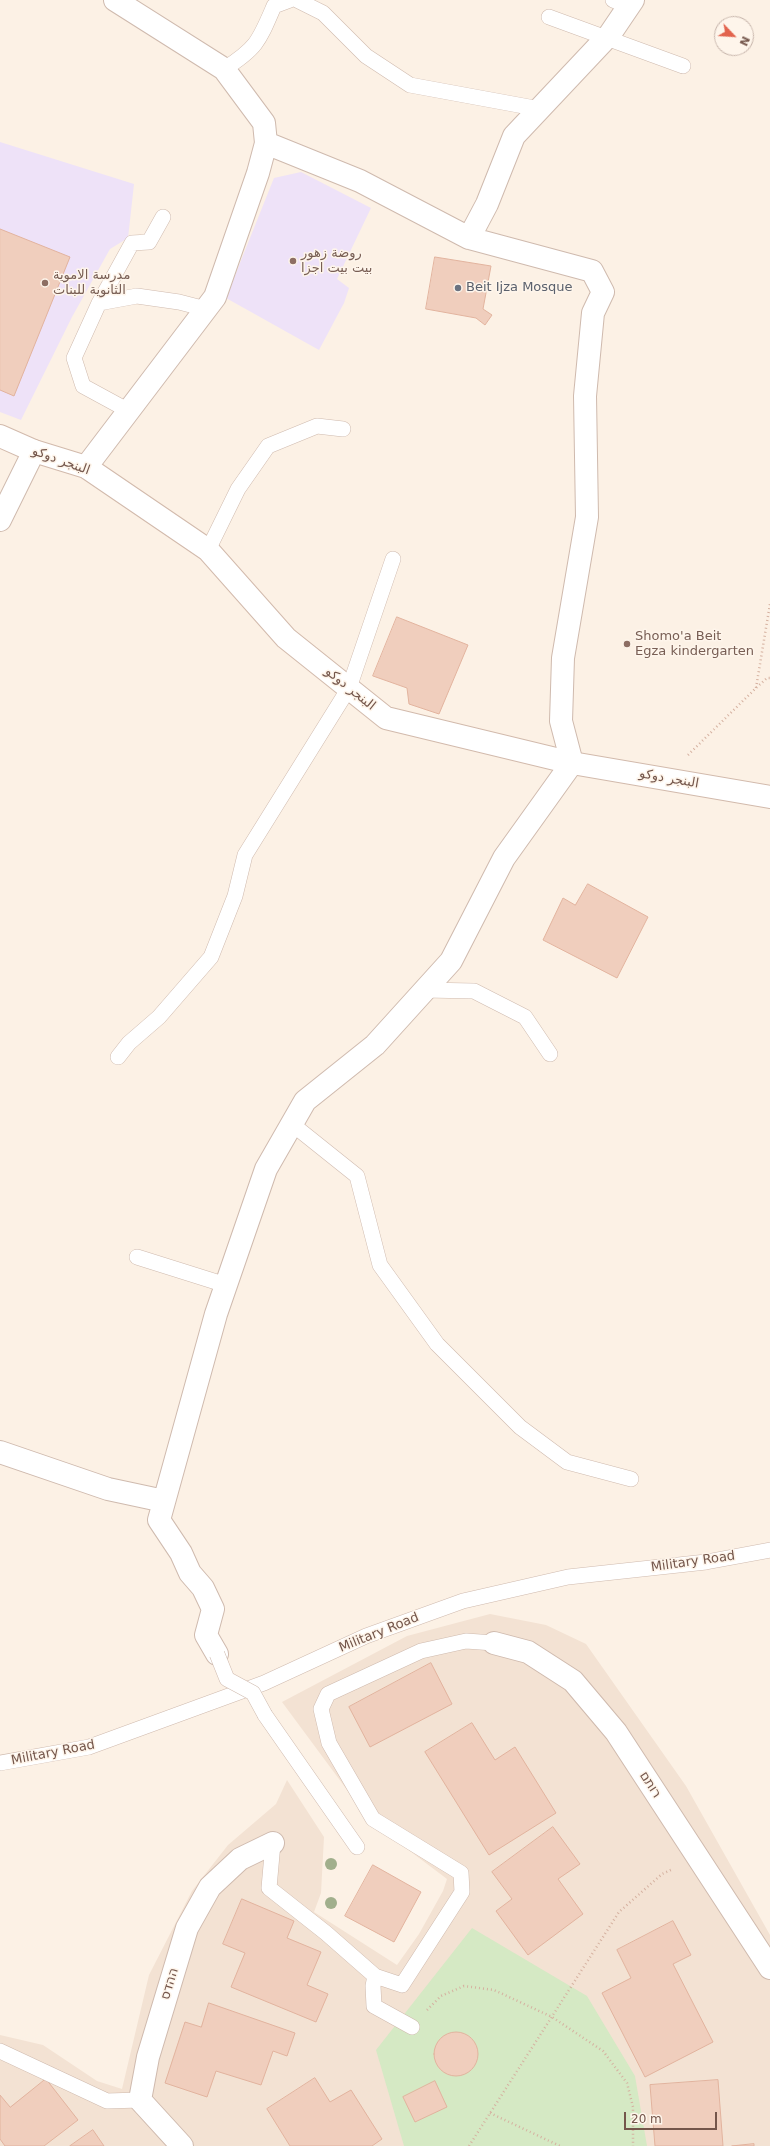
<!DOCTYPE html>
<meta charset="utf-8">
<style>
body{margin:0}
#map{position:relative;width:770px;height:2146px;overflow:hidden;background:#fcf1e5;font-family:"DejaVu Sans",sans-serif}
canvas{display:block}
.north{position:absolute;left:714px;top:16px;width:40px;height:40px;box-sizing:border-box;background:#fef5eb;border:1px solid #c7b5ab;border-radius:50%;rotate:115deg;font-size:11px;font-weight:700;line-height:16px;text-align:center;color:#74564b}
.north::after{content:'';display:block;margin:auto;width:14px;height:18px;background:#e2634d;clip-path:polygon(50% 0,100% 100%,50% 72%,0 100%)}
.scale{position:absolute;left:624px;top:2112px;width:93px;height:18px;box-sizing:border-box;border:2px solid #74564b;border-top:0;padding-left:5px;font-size:12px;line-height:14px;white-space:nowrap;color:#74564b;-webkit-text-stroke:3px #fef5eb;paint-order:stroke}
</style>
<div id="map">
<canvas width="770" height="2146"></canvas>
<div class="north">N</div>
<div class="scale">20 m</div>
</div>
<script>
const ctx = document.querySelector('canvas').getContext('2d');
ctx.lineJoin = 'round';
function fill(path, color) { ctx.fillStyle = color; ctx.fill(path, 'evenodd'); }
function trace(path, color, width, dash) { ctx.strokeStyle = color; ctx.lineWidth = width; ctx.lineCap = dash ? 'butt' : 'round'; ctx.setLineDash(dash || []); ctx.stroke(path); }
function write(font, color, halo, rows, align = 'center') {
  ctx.font = font + ' "DejaVu Sans",Vazirmatn,"Noto Sans Hebrew",sans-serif'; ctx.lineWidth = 3; ctx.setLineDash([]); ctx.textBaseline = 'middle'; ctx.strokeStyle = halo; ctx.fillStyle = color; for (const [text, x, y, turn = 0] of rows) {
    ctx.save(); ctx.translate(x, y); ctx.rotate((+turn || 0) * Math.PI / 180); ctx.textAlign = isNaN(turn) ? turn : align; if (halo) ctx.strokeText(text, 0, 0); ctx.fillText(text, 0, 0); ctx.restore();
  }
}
fill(new Path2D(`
 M 490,1614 L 546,1625 L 586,1644 L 686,1786 L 770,1935 L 770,2146 L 0,2146 L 0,2035 L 43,2045 L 97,2081 L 122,2089 L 149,1975 L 192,1891 L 228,1845 L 276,1804 L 287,1780 L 324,1837 L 321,1893 L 314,1912 L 397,1965 L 419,1934 L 443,1891 L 447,1879 L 370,1821 L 282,1702 L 407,1636 Z`), '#f3e2d3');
fill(new Path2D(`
 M 0,142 L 134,184 L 128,238 L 110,249 L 72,317 L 21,420 L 0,412 Z
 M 301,172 L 371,208 L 337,279 L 349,288 L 344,303 L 319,350 L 226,298 L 274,178 Z`), '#eee2f8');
fill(new Path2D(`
 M 472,1928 L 587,1996 L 635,2076 L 647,2146 L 404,2146 L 376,2050 Z`), '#d5e9c4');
const building = new Path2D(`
 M 0,229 L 70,257 L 14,396 L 0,390 Z
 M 435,257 L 491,266 L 483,309 L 492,315 L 485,325 L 476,318 L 426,309 Z
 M 397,617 L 468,645 L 439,714 L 409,704 L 407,688 L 373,676 Z
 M 588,884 L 648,917 L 617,978 L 543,940 L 563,898 L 575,905 Z
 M 431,1663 L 452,1704 L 370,1747 L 349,1707 Z
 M 472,1723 L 495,1760 L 515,1747 L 556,1813 L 489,1855 L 425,1752 Z
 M 553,1827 L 580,1864 L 558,1879 L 583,1914 L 528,1955 L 496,1911 L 512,1899 L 492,1872 Z
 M 373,1865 L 421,1892 L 394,1942 L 345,1916 Z
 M 242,1899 L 294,1921 L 287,1938 L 321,1952 L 307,1985 L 328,1994 L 316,2022 L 231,1987 L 245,1953 L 223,1944 Z
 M 673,1921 L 691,1955 L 673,1964 L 713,2042 L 645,2077 L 602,1993 L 631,1978 L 617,1950 Z
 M 209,2003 L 295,2033 L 287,2056 L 273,2051 L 261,2085 L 216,2071 L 207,2097 L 165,2083 L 185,2022 L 201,2027 Z
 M434 2054a22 22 0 1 1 44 0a22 22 0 1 1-44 0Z
 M 315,2078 L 330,2102 L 351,2090 L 382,2139 L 372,2146 L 290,2146 L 267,2109 Z
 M 46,2079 L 78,2120 L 44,2146 L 5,2146 L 0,2139 L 0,2095 L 10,2107 Z
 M 718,2080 L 723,2146 L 655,2146 L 650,2085 Z
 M 435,2081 L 447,2107 L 415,2122 L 403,2097 Z
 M 93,2130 L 104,2146 L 70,2146 Z
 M 754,2144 L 754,2146 L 732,2146 Z`);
fill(building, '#f0cebd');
trace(building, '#e2b39e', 1);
const lane = new Path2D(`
 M 297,0 L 323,13 L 366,56 L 410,85 L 540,109
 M 613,0 L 628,6
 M 549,17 L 683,66
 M 224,69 C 257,48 259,41 274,6 L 290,0
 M 99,303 L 137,296 L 179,302 L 206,309
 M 129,411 L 83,386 L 74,358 L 99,303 L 132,243 L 149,242 L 163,217
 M 208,550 L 238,489 L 268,446 L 317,426 L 343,429
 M 425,990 L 474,991 L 525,1017 L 550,1054
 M 118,1057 L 129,1043 L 159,1017 L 211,957 L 235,896 L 245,855 L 349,688 L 393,559
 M 292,1124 L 357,1176 L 380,1265 L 437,1344 L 520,1427 L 567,1462 L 631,1479
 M 137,1257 L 226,1285
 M 265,1715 L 357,1847
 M 0,1763 L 89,1747 L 264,1683 L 366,1636 L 463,1601 L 568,1577 L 706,1562 L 770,1550
 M 273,1843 L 269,1888 L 326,1933 L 375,1976 L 402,1985 L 462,1892 L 461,1873 L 373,1819 L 329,1743 L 321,1709 L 328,1694 L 421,1651 L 466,1641 L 494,1643
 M 375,1976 L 373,1986 L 374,2006 L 412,2027
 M 0,2051 L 107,2101 L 140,2100`);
const street = new Path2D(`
 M 266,143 L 360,181 L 469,238
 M 86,467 L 215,297 L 258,173 L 266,143 L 264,123 L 224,69 L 115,0
 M 0,520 L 34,451
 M 0,1452 L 108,1489 L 164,1501
 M 494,1643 L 528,1652 L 573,1681 L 616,1732 L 770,1968
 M 217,1654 L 206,1635 L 213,1609 L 203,1588 L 190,1573 L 181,1553 L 159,1520 L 216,1314 L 266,1169 L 305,1101 L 375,1045 L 451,961 L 504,858 L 572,763 L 561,721 L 563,658 L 587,517 L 585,396 L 593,313 L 603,292 L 592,271 L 469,238 L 487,204 L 514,136 L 610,34 L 633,0
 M 182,2146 L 140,2100 L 148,2057 L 187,1928 L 210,1887 L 240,1859 L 273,1843`);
const secondary = new Path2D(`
 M 0,436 L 34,451 L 86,467 L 208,550 L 286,638 L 386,718 L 572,763 L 770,797`);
trace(lane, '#cfbaae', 16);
trace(street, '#cfbaae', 24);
trace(secondary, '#d2baac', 24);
trace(new Path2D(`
 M 756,688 L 770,604
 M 688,755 L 756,688 L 767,678 L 770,678
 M 427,2010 L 441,1996 L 464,1986 L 494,1990 L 552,2017 L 603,2051 L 627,2083 L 633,2107 L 633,2146
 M 490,2113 L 560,2146
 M 469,2146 L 619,1912 L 662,1874 L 673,1869`), '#d5b1a0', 2.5, [1, 3]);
trace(lane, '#fff', 15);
trace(street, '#fff', 22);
trace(secondary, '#fff', 22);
const laneBridge = new Path2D(`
 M 217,1654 L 227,1679 L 253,1693 L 265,1715`);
trace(laneBridge, '#cfbaae', 16, []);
trace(laneBridge, '#fff', 15);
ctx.fillStyle = '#a1af8c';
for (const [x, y] of [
 [331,1864],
 [331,1903]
]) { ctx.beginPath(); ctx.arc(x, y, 6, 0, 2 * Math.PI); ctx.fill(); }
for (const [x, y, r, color] of [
 [293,261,4,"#8d6e63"],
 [45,283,4,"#8d6e63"],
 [458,288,4,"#6b7280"],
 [627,644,4,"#8d6e63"]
]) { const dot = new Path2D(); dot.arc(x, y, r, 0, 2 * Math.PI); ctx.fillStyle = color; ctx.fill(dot); trace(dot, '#fef5eb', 1.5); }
write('13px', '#785e54', '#fef5eb', [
 ["روضة زهور",301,254],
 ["بيت بيت اجزا",301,269],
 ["مدرسة الاموية",53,276],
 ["الثانوية للبنات",53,291],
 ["Shomo'a Beit",635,637],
 ["Egza kindergarten",635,652]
], 'left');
write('13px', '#5b616d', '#fef5eb', [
 ["Beit Ijza Mosque",466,288]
], 'left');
write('13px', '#74564b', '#fef5eb', [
 ["البنجر دوكو",61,461,20],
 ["البنجر دوكو",350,689,39],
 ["البنجر دوكو",669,779,10],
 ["Military Road",693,1562,-8],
 ["Military Road",379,1633,-22],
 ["Military Road",53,1753,-11],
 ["רותם",650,1785,57],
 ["ההדס",170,1984,-73]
]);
</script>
